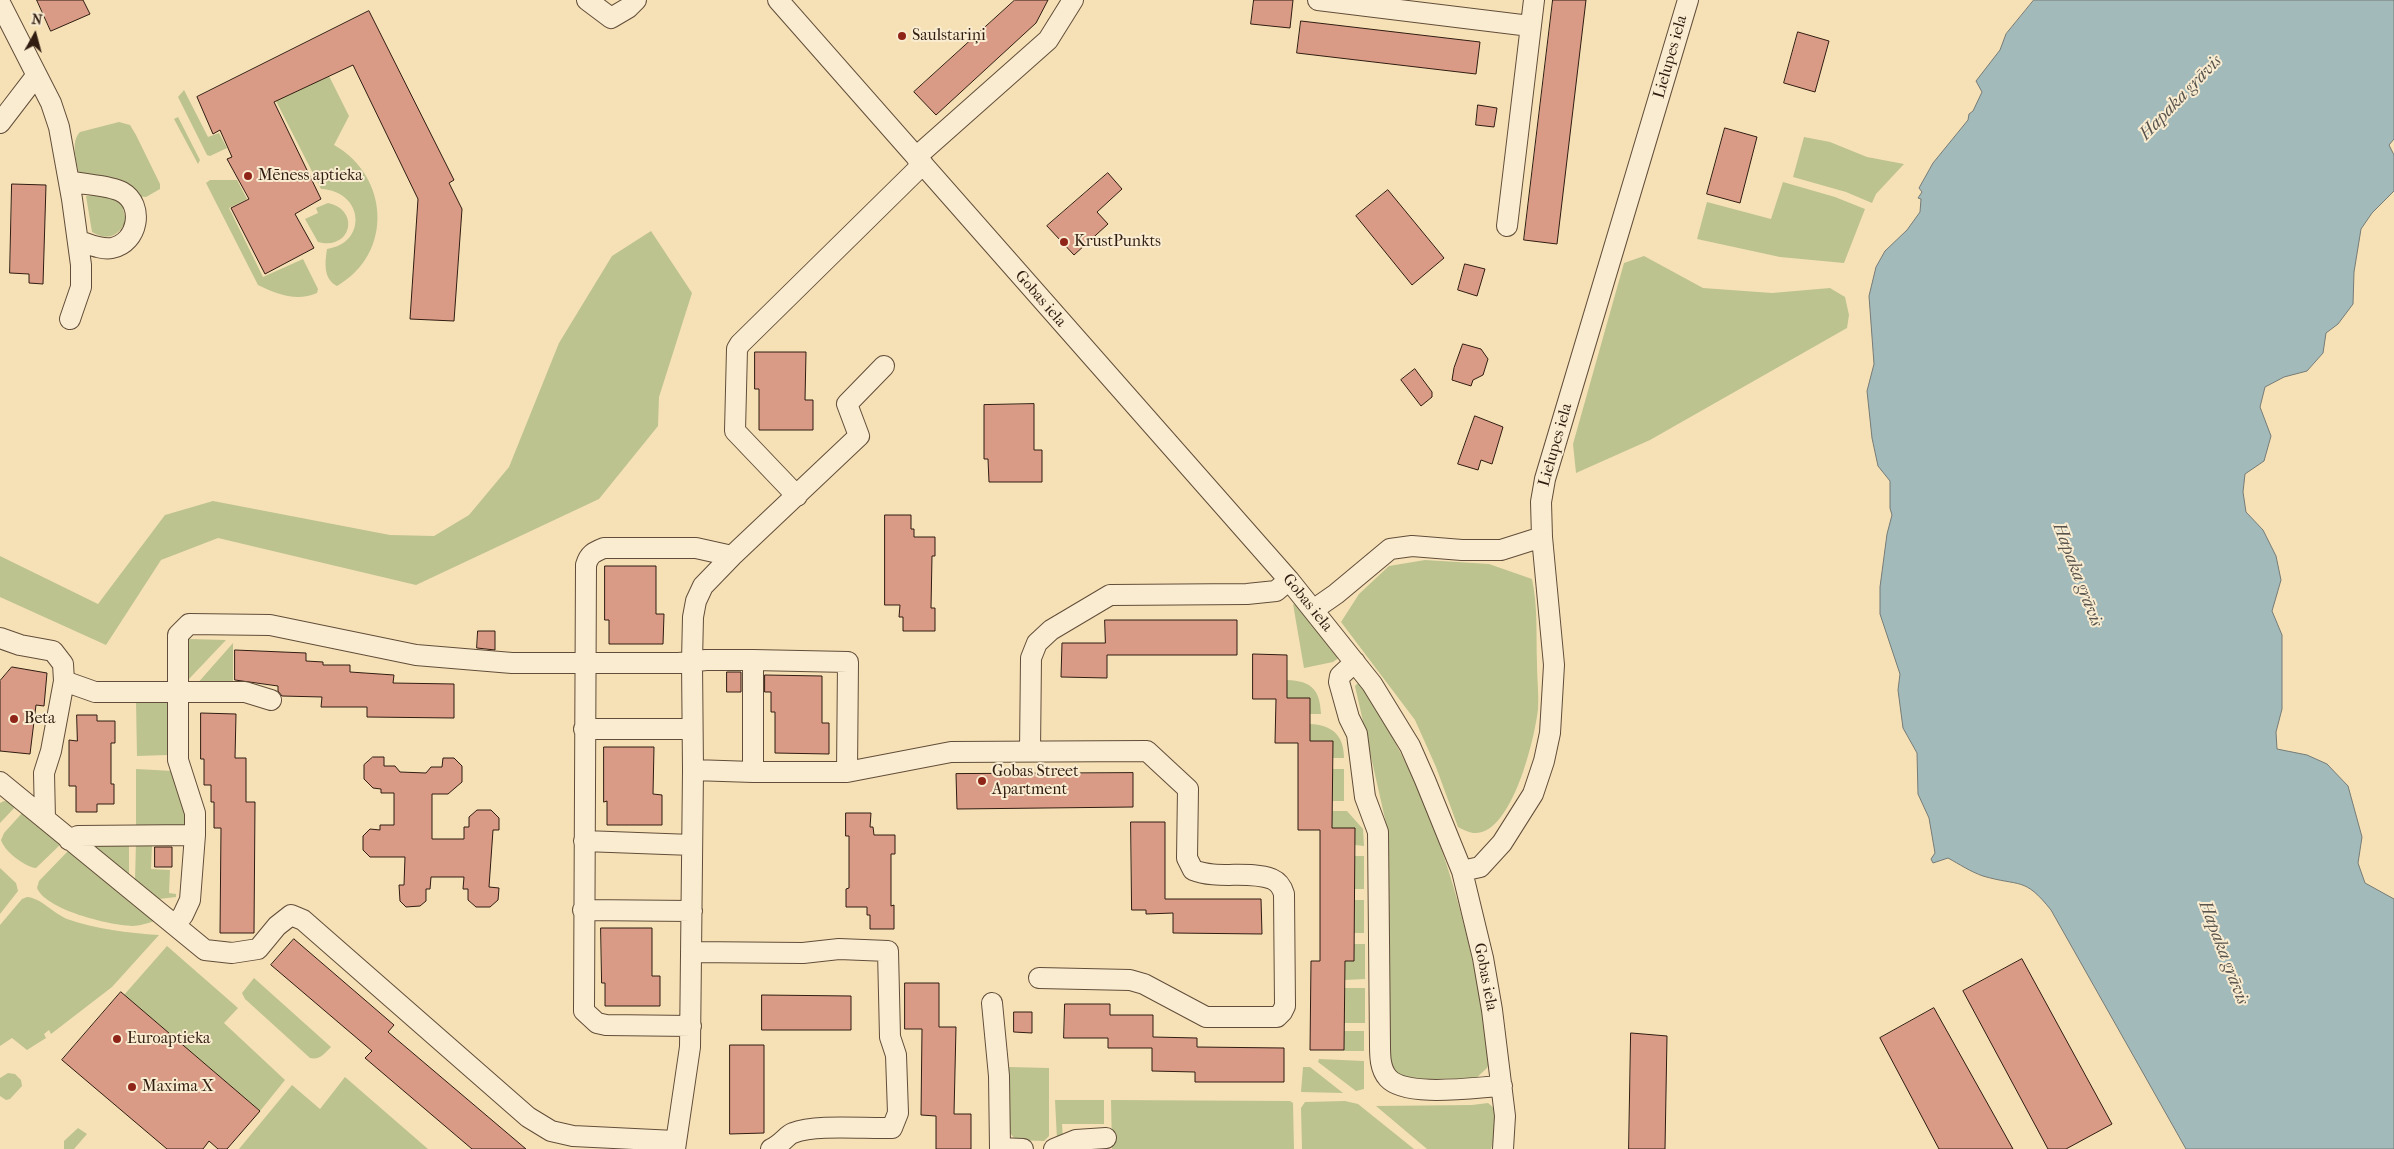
<!DOCTYPE html>
<meta charset="utf-8">
<style>
body{margin:0}
#map{position:relative;width:2394px;height:1149px;overflow:hidden;background:#f6e1b6;font-family:"IM FELL French Canon",serif}
canvas{display:block}
.north{position:absolute;left:10px;top:10px;width:50px;height:50px;-webkit-text-stroke:4px #f9ecd0;paint-order:stroke;rotate:7deg;font-size:14px;font-weight:700;line-height:20px;text-align:center;color:#301c11}
.north::after{content:'';display:block;margin:auto;width:18px;height:22px;background:#301c11;clip-path:polygon(50% 0,100% 100%,50% 72%,0 100%)}
</style>
<div id="map">
<canvas width="2394" height="1149"></canvas>
<div class="north">N</div>
</div>
<script>
const ctx = document.querySelector('canvas').getContext('2d');
ctx.lineJoin = 'round';
function fill(path, color) { ctx.fillStyle = color; ctx.fill(path, 'evenodd'); }
function trace(path, color, width, dash) { ctx.strokeStyle = color; ctx.lineWidth = width; ctx.lineCap = dash ? 'butt' : 'round'; ctx.setLineDash(dash || []); ctx.stroke(path); }
function write(font, color, halo, rows, align = 'center') {
  ctx.font = font + ' "IM FELL French Canon",serif'; ctx.lineWidth = 4; ctx.setLineDash([]); ctx.textBaseline = 'middle'; ctx.strokeStyle = halo; ctx.fillStyle = color; for (const [text, x, y, turn = 0] of rows) {
    ctx.save(); ctx.translate(x, y); ctx.rotate((+turn || 0) * Math.PI / 180); ctx.textAlign = isNaN(turn) ? turn : align; if (halo) ctx.strokeText(text, 0, 0); ctx.fillText(text, 0, 0); ctx.restore();
  }
}
fill(new Path2D(`
 M 329,76 L 349,116 L 334,145 C 389,176 394,253 337,286 C 323,279 325,262 327,249 C 368,243 364,191 321,189 L 276,101 Z
 M 184,90 L 208,137 L 219,133 L 227,148 L 210,156 L 207,155 L 178,97 Z
 M 178,117 L 200,160 L 198,164 L 174,119 Z
 M 119,122 L 130,125 L 136,135 L 160,184 L 160,189 L 146,197 L 136,196 L 79,175 C 77,162 70,142 80,132 Z
 M 1804,137 L 1830,142 L 1867,157 L 1904,164 L 1876,194 L 1872,203 L 1846,192 L 1793,177 Z
 M 210,180 L 237,180 L 247,199 L 229,208 L 263,277 L 303,259 L 318,289 L 317,293 C 297,302 276,294 258,285 L 206,183 Z
 M 1783,182 L 1835,197 L 1865,209 L 1844,263 L 1780,257 L 1697,239 L 1707,202 L 1771,219 Z
 M 106,194 L 121,200 L 126,221 C 118,237 107,241 92,232 L 86,196 Z
 M 328,203 C 361,210 351,251 318,242 L 305,219 L 318,213 L 316,208 Z
 M 651,231 L 692,293 L 659,397 L 658,426 L 599,499 L 416,585 L 218,538 L 161,560 L 106,645 L 0,597 L 0,556 L 98,604 L 165,515 L 213,501 L 390,535 L 434,536 L 469,515 L 509,467 L 559,343 L 612,256 Z
 M 1644,256 L 1703,288 L 1772,293 L 1830,288 L 1845,297 L 1849,315 L 1847,328 L 1650,440 L 1576,473 L 1573,444 L 1624,263 Z
 M 1425,560 L 1489,564 L 1532,579 C 1538,607 1536,635 1537,663 C 1537,678 1539,694 1538,709 C 1535,737 1512,837 1473,833 C 1468,832 1462,829 1458,827 L 1436,767 L 1415,720 L 1341,622 L 1359,594 L 1389,566 Z
 M 1293,604 L 1298,606 L 1340,657 L 1333,662 L 1304,668 Z
 M 189,639 L 226,640 L 188,680 Z
 M 233,643 L 233,684 L 196,685 Z
 M 1287,680 C 1312,681 1320,690 1321,714 L 1310,714 L 1310,698 L 1287,698 Z
 M 1358,683 L 1361,685 C 1438,802 1469,922 1491,1059 L 1487,1068 L 1473,1081 C 1446,1081 1406,1090 1390,1065 L 1388,832 L 1355,686 Z
 M 168,701 L 168,755 L 137,756 L 136,702 Z
 M 1310,724 C 1332,725 1344,735 1344,758 L 1333,758 L 1310,741 Z
 M 136,769 L 173,771 L 184,807 L 185,829 L 136,828 Z
 M 1333,769 L 1344,769 L 1344,801 L 1332,801 Z
 M 4,801 L 11,801 L 17,805 L 0,823 L 0,803 Z
 M 1332,811 L 1347,811 L 1363,829 L 1364,846 L 1355,845 L 1332,828 Z
 M 23,812 L 62,843 L 36,868 C 25,867 4,851 1,840 L 4,833 Z
 M 129,841 L 129,876 L 86,842 Z
 M 136,842 L 183,842 L 183,845 L 152,845 L 151,869 L 170,870 L 169,893 L 176,894 L 176,897 L 159,899 L 135,881 Z
 M 69,850 L 155,921 C 147,923 140,926 132,926 C 109,925 46,910 37,888 L 39,881 Z
 M 1355,856 L 1364,856 L 1364,889 L 1355,889 Z
 M 0,868 L 16,883 L 18,891 L 0,914 Z
 M 27,897 C 41,898 53,913 67,919 C 96,929 128,933 159,935 L 112,987 L 51,1034 L 49,1030 L 44,1034 L 46,1038 L 27,1050 L 12,1038 L 0,1046 L 0,925 L 22,899 Z
 M 1355,900 L 1364,900 L 1364,933 L 1354,933 Z
 M 1354,944 L 1365,944 L 1365,979 L 1345,980 L 1345,961 L 1354,961 Z
 M 167,946 L 238,1008 L 224,1023 L 285,1080 L 260,1111 L 124,995 Z
 M 254,978 L 331,1047 C 324,1054 320,1060 310,1058 L 245,999 L 242,993 Z
 M 1345,988 L 1365,988 L 1365,1023 L 1344,1023 Z
 M 1344,1031 L 1364,1031 L 1364,1051 L 1344,1051 Z
 M 1319,1059 L 1364,1061 L 1364,1089 L 1356,1091 L 1318,1062 Z
 M 1009,1067 L 1049,1068 L 1049,1136 L 1044,1141 L 1016,1140 L 1009,1132 Z
 M 1303,1067 L 1310,1067 L 1343,1093 L 1301,1092 Z
 M 8,1073 L 15,1074 L 21,1080 L 22,1086 L 10,1099 L 6,1100 L 0,1096 L 0,1078 Z
 M 345,1077 L 428,1149 L 239,1149 L 292,1085 L 320,1109 Z
 M 1055,1100 L 1104,1100 L 1104,1124 L 1062,1124 L 1063,1140 L 1057,1140 Z
 M 1111,1100 L 1290,1101 L 1293,1103 L 1294,1149 L 1112,1149 Z
 M 1345,1101 L 1358,1104 L 1414,1149 L 1302,1149 L 1301,1108 L 1305,1102 Z
 M 1488,1103 L 1494,1108 L 1495,1135 L 1491,1149 L 1427,1149 L 1376,1106 L 1472,1105 Z
 M 78,1128 L 87,1134 L 74,1149 L 64,1149 L 64,1141 Z`), '#bcc38e');
const water = new Path2D(`
 M 2034,0 L 2394,0 L 2394,139 L 2389,145 L 2394,155 L 2394,191 L 2372,213 L 2361,229 L 2354,272 L 2353,304 L 2338,324 L 2326,333 L 2323,353 L 2307,371 L 2284,377 L 2265,387 L 2260,407 L 2271,436 L 2264,461 L 2245,474 L 2243,492 L 2246,512 L 2263,530 L 2276,556 L 2281,580 L 2272,611 L 2282,635 L 2282,709 L 2276,732 L 2277,749 L 2307,755 L 2327,764 L 2348,786 L 2362,837 L 2358,863 L 2365,883 L 2394,899 L 2394,1149 L 2186,1149 L 2051,910 C 2024,876 2020,887 1983,876 C 1971,872 1959,864 1948,858 L 1933,863 L 1931,859 L 1935,853 L 1929,818 L 1918,794 L 1917,753 L 1903,728 L 1898,690 L 1900,674 L 1880,614 L 1880,587 L 1887,534 L 1892,515 L 1890,508 L 1890,481 L 1878,466 L 1872,438 L 1867,391 L 1874,364 L 1869,296 L 1876,267 L 1885,251 L 1907,230 L 1920,212 L 1921,199 L 1918,198 L 1922,192 L 1919,188 L 1933,163 L 1968,120 L 1969,114 L 1973,111 L 1982,92 L 1976,81 L 2000,50 L 2006,34 Z`);
fill(water, '#a3baba');
trace(water, '#757b76', 1);
const building = new Path2D(`
 M 37,0 L 83,0 L 90,14 L 51,31 Z
 M 1015,0 L 1048,0 L 1036,23 L 936,115 L 914,92 Z
 M 1254,0 L 1293,0 L 1290,28 L 1251,24 Z
 M 1553,0 L 1586,0 L 1557,244 L 1524,240 Z
 M 369,11 L 454,180 L 449,183 L 462,209 L 454,321 L 410,319 L 418,199 L 353,65 L 274,102 L 321,199 L 295,214 L 314,248 L 265,274 L 231,208 L 249,199 L 227,159 L 232,157 L 220,130 L 213,134 L 197,97 Z
 M 1301,21 L 1480,42 L 1476,74 L 1297,53 Z
 M 1798,32 L 1829,41 L 1815,92 L 1784,83 Z
 M 1478,105 L 1497,108 L 1494,127 L 1476,125 Z
 M 1725,128 L 1757,137 L 1740,203 L 1707,194 Z
 M 1108,173 L 1122,189 L 1097,212 L 1108,224 L 1074,255 L 1047,226 Z
 M 12,184 L 46,185 L 43,284 L 29,283 L 29,274 L 10,273 Z
 M 1388,190 L 1444,258 L 1412,285 L 1356,216 Z
 M 1465,264 L 1485,269 L 1477,296 L 1458,290 Z
 M 1463,344 L 1481,349 L 1488,359 L 1483,375 L 1473,380 L 1471,386 L 1452,380 L 1454,368 Z
 M 755,352 L 806,352 L 805,400 L 813,400 L 813,430 L 759,430 L 759,389 L 755,389 Z
 M 1415,369 L 1432,392 L 1432,397 L 1421,406 L 1401,380 Z
 M 1034,404 L 1034,450 L 1042,450 L 1042,482 L 989,482 L 988,459 L 984,459 L 984,405 Z
 M 1475,416 L 1503,427 L 1492,464 L 1481,460 L 1478,470 L 1458,464 Z
 M 885,515 L 911,515 L 911,529 L 914,529 L 914,537 L 935,537 L 935,556 L 932,556 L 931,608 L 935,608 L 935,631 L 903,631 L 903,617 L 899,617 L 900,605 L 885,605 Z
 M 605,566 L 656,566 L 656,614 L 664,614 L 663,644 L 609,644 L 609,620 L 605,620 Z
 M 1105,620 L 1237,620 L 1237,655 L 1107,655 L 1107,678 L 1061,677 L 1062,643 L 1105,643 Z
 M 478,631 L 495,631 L 495,650 L 477,648 Z
 M 235,650 L 306,653 L 306,661 L 323,662 L 323,665 L 350,665 L 350,672 L 394,675 L 393,683 L 454,684 L 454,718 L 367,717 L 367,707 L 321,707 L 322,697 L 282,696 L 278,691 L 278,686 L 235,680 Z
 M 1253,654 L 1287,655 L 1287,698 L 1310,698 L 1310,741 L 1333,741 L 1332,828 L 1355,828 L 1354,961 L 1345,961 L 1344,1050 L 1310,1050 L 1311,961 L 1320,961 L 1320,830 L 1298,830 L 1298,743 L 1275,743 L 1276,699 L 1253,699 Z
 M 12,667 L 47,673 L 44,706 L 36,705 L 30,754 L 0,751 L 0,681 Z
 M 727,672 L 741,672 L 741,692 L 727,692 Z
 M 765,675 L 822,676 L 822,723 L 829,723 L 829,754 L 775,753 L 775,712 L 771,712 L 771,692 L 765,692 Z
 M 201,713 L 236,714 L 235,758 L 246,758 L 246,802 L 255,802 L 254,933 L 220,933 L 221,828 L 214,828 L 214,802 L 211,802 L 211,785 L 204,785 L 204,759 L 201,759 Z
 M 77,715 L 97,715 L 97,721 L 115,721 L 115,743 L 111,743 L 111,784 L 114,784 L 114,804 L 97,804 L 97,812 L 76,812 L 76,786 L 69,786 L 69,740 L 77,741 Z
 M 604,747 L 654,747 L 653,794 L 662,795 L 662,825 L 607,825 L 607,801 L 604,802 Z
 M 373,757 L 384,757 L 384,766 L 395,766 L 400,772 L 426,773 L 431,767 L 442,767 L 443,758 L 454,758 L 462,766 L 462,782 L 448,794 L 432,794 L 432,839 L 464,839 L 464,827 L 469,827 L 469,817 L 477,810 L 491,810 L 499,818 L 499,830 L 493,830 L 489,887 L 499,888 L 498,900 L 490,907 L 476,907 L 468,900 L 468,889 L 463,889 L 464,877 L 431,877 L 430,889 L 426,889 L 426,901 L 420,906 L 406,907 L 400,901 L 399,885 L 404,885 L 405,857 L 370,857 L 363,850 L 363,836 L 370,829 L 380,830 L 380,825 L 394,825 L 394,793 L 381,793 L 381,789 L 373,788 L 364,779 L 364,765 Z
 M 1133,773 L 1133,807 L 957,809 L 956,774 Z
 M 846,813 L 871,813 L 870,827 L 873,827 L 874,835 L 895,835 L 895,854 L 891,854 L 891,906 L 894,905 L 894,929 L 870,929 L 870,915 L 867,915 L 867,907 L 846,907 L 846,889 L 849,888 L 849,836 L 846,836 Z
 M 1131,822 L 1165,822 L 1165,899 L 1261,899 L 1262,934 L 1173,933 L 1173,913 L 1146,914 L 1146,910 L 1132,910 Z
 M 155,847 L 172,847 L 172,867 L 155,867 Z
 M 601,928 L 652,928 L 652,976 L 660,976 L 660,1006 L 605,1006 L 605,983 L 602,983 Z
 M 294,939 L 394,1025 L 388,1032 L 526,1149 L 472,1149 L 365,1058 L 372,1051 L 271,965 Z
 M 2022,959 L 2112,1124 L 2066,1149 L 2048,1149 L 1963,991 Z
 M 905,983 L 939,983 L 939,1027 L 956,1027 L 954,1114 L 971,1114 L 971,1149 L 936,1149 L 936,1116 L 921,1115 L 922,1029 L 905,1029 Z
 M 121,992 L 260,1111 L 227,1149 L 218,1149 L 209,1141 L 203,1149 L 167,1149 L 62,1060 Z
 M 762,995 L 851,996 L 851,1030 L 762,1030 Z
 M 1065,1004 L 1110,1004 L 1110,1015 L 1153,1015 L 1153,1037 L 1197,1038 L 1197,1047 L 1284,1048 L 1284,1082 L 1195,1082 L 1195,1072 L 1152,1071 L 1152,1048 L 1108,1048 L 1108,1038 L 1064,1038 Z
 M 1934,1008 L 2013,1149 L 1939,1149 L 1880,1038 Z
 M 1014,1012 L 1032,1012 L 1032,1033 L 1014,1032 Z
 M 1631,1033 L 1667,1036 L 1665,1149 L 1629,1149 Z
 M 730,1045 L 764,1045 L 764,1133 L 730,1134 Z`);
fill(building, '#d99b86');
trace(building, '#301c11', 1);
const street = new Path2D(`
 M 587,0 L 611,18 L 628,8 L 636,0
 M 778,0 L 1289,580 L 1372,684 L 1410,746 L 1425,780 L 1462,871 L 1483,958 L 1492,1010 L 1505,1116 L 1503,1149
 M 1318,0 L 1530,26
 M 0,3 L 51,103 L 59,127 L 72,199 L 81,265 L 81,287 L 70,319
 M 0,123 L 36,76
 M 916,157 L 1048,40 L 1073,0
 M 69,181 C 84,185 109,185 122,192 C 145,205 138,243 112,248 C 101,250 89,244 79,241
 M 1507,226 L 1534,0
 M 797,496 L 735,431 L 737,349 L 740,344 L 923,164
 M 1313,610 L 1336,594 L 1390,549 L 1412,546 L 1462,550 L 1501,550 L 1542,537
 M 0,638 L 20,645 L 53,651 L 63,664 L 64,681 L 95,692 L 245,692 L 271,700
 M 753,660 L 848,662 L 847,772
 M 1355,662 L 1340,676 L 1339,682 L 1349,718 L 1357,734 L 1365,797 L 1378,832 L 1380,1045 C 1380,1056 1380,1069 1388,1078 C 1406,1098 1477,1087 1502,1086
 M 584,729 L 692,729
 M 1030,751 L 1031,658 L 1037,643 L 1051,630 L 1110,595 L 1247,594 L 1276,591 L 1289,580
 M 693,770 L 753,772
 M 0,782 L 205,950 L 232,953 L 258,949 L 277,926 L 291,915 L 303,920 L 528,1117 L 551,1131 L 573,1136 L 675,1141
 M 45,819 L 44,773 L 51,751 L 64,681
 M 69,840 L 78,836 L 195,835
 M 584,841 L 692,845
 M 1462,871 L 1480,867 L 1502,843 L 1533,794 L 1544,761 L 1550,733 L 1554,665 L 1542,537 L 1541,502 L 1545,479 L 1688,0
 M 583,910 L 692,911
 M 176,924 L 183,915 L 190,900 L 195,835 L 195,813 L 178,760 L 178,635 L 189,624 L 270,625 L 416,655 L 512,663 L 679,663 L 706,660 L 753,660 L 753,772 L 847,772 L 951,752 L 1147,751 L 1188,789 L 1187,858 L 1193,870 C 1218,880 1248,870 1272,879 C 1279,882 1282,887 1284,894 L 1285,1006 L 1282,1012 L 1277,1017 L 1206,1017 L 1144,984 L 1130,980 L 1039,978
 M 691,952 L 803,953 L 839,949 L 888,951 L 890,1037 L 896,1055 L 898,1113 L 892,1128 C 865,1129 816,1124 793,1133 C 787,1135 782,1144 771,1149
 M 992,1003 L 999,1076 L 1000,1148 L 1023,1149
 M 691,1026 L 606,1025 L 597,1023 L 584,1011 L 586,565 C 589,554 594,552 604,548 L 696,548 L 732,556
 M 675,1149 L 690,1047 L 693,770 L 692,661 L 693,617 L 696,601 L 703,586 L 732,556 L 859,436 L 847,404 L 884,366
 M 1054,1149 L 1076,1140 L 1106,1138`);
trace(street, '#624d3a', 22);
trace(street, '#f9ecd0', 20);
for (const [x, y, r, color] of [
 [902,36,5,"#8f2418"],
 [248,176,5,"#8f2418"],
 [1064,242,5,"#8f2418"],
 [14,719,5,"#8f2418"],
 [982,781,5,"#8f2418"],
 [117,1039,5,"#8f2418"],
 [132,1087,5,"#8f2418"]
]) { const dot = new Path2D(); dot.arc(x, y, r, 0, 2 * Math.PI); ctx.fillStyle = color; ctx.fill(dot); trace(dot, '#f9ecd0', 2); }
write('16px', '#301c11', '#f9ecd0', [
 ["Saulstariņi",912,36],
 ["Mēness aptieka",258,176],
 ["KrustPunkts",1074,242],
 ["Beta",24,719],
 ["Gobas Street",992,772],
 ["Apartment",992,790],
 ["Euroaptieka",127,1039],
 ["Maxima X",142,1087]
], 'left');
write('16px', '#301c11', '#f9ecd0', [
 ["Lielupes iela",1671,57,-74],
 ["Gobas iela",1040,299,49],
 ["Lielupes iela",1556,445,-74],
 ["Gobas iela",1307,603,51],
 ["Gobas iela",1485,977,79]
]);
write('italic 18px', '#58534c', '#f9ecd0', [
 ["Hapaka grāvis",2181,98,-46],
 ["Hapaka grāvis",2077,575,69],
 ["Hapaka grāvis",2223,953,69]
]);
</script>
